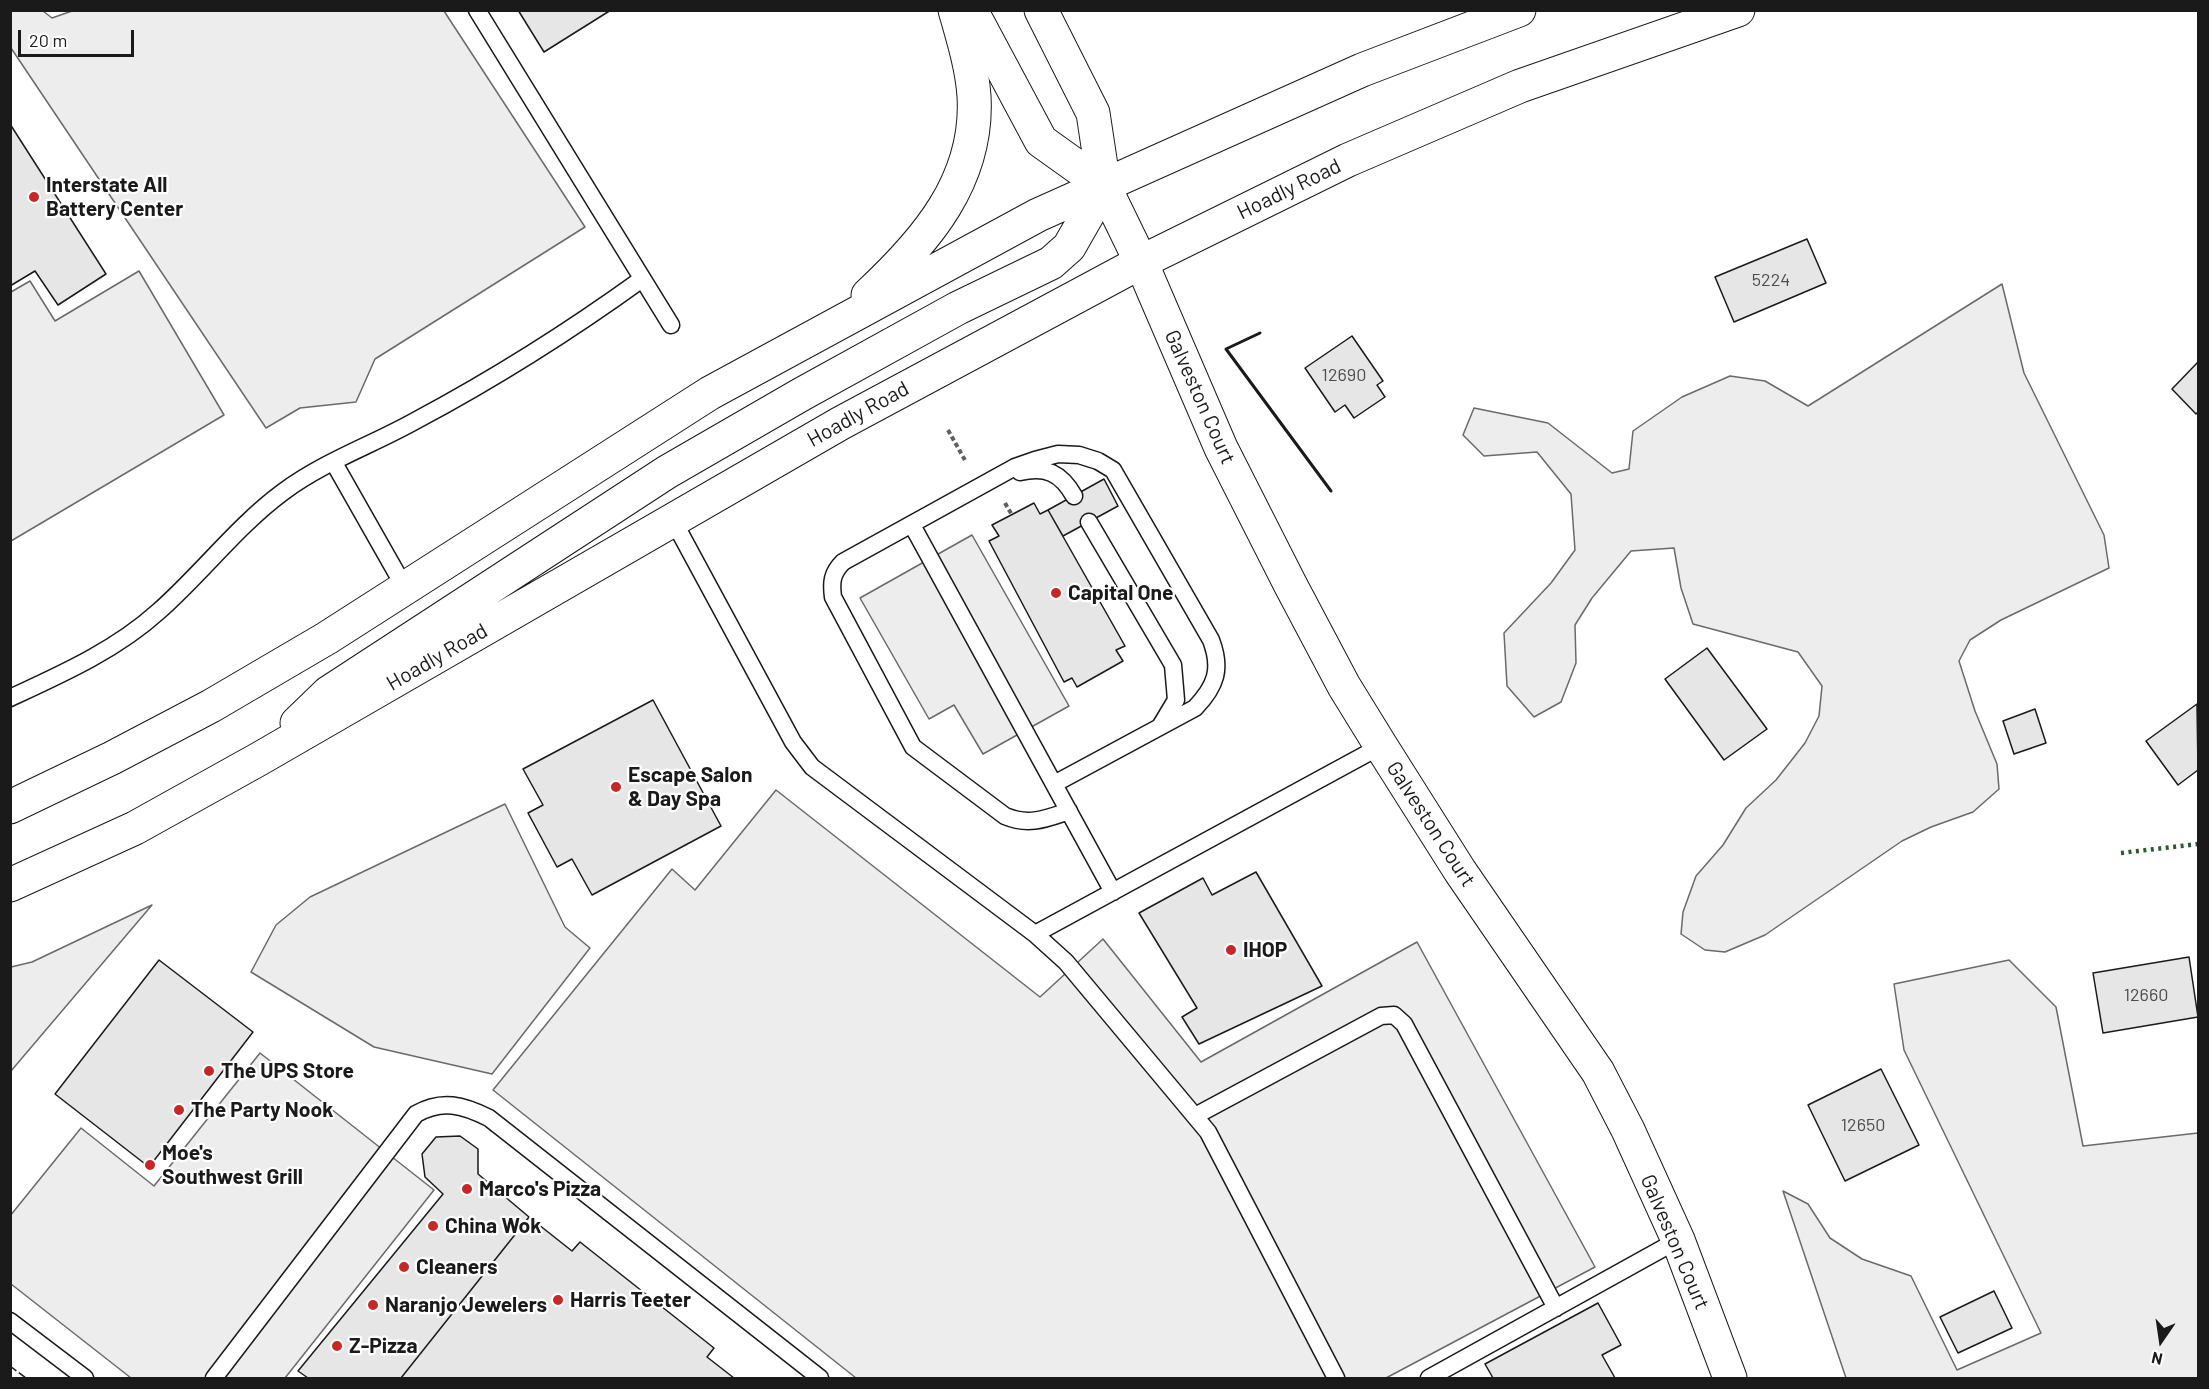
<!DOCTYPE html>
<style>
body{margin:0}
#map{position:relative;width:2209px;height:1389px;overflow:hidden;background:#fff;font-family:Barlow,sans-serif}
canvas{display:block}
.frame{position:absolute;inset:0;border:12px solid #1a1a1a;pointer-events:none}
.north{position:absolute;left:2131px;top:1311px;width:60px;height:60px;-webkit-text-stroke:4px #fff;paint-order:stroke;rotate:193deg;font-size:16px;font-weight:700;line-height:24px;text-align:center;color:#1a1a1a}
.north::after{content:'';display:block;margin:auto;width:21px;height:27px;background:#1a1a1a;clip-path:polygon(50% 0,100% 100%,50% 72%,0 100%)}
.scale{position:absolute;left:18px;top:30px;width:116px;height:27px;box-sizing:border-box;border:3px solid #1a1a1a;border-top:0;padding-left:8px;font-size:18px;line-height:21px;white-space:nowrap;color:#1a1a1a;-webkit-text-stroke:4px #fff;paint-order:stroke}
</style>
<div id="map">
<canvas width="2209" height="1389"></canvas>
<div class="frame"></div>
<div class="north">N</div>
<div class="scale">20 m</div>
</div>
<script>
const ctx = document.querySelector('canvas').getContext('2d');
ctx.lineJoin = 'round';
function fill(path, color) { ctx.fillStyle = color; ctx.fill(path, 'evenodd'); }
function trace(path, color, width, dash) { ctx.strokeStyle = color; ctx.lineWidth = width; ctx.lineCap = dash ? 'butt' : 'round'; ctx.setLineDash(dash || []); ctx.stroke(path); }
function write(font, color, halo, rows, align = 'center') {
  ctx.font = font + ' Barlow,sans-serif'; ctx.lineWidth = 4.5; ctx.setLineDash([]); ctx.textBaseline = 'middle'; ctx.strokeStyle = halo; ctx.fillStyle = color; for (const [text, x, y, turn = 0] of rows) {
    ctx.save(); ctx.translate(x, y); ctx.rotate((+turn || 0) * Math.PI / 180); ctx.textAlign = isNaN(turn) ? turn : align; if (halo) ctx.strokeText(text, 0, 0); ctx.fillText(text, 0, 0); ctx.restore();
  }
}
const built = new Path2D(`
 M 72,11 L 444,11 L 585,227 L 375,359 L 356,402 L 300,408 L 266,428 L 11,48 L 11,11 L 43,11 L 52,18 Z
 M 139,271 L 224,415 L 11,541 L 11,292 L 30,281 L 55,321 Z
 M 2002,284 L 2024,373 L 2104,535 L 2109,568 L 2001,620 L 1970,640 L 1959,661 L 1975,711 L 1997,764 L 1999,789 L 1973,812 L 1931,827 L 1902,841 L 1765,935 L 1725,952 L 1705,950 L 1681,934 L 1683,912 L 1696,876 L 1723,845 L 1746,808 L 1776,780 L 1805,743 L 1819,716 L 1822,686 L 1798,652 L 1693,624 L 1681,588 L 1674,548 L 1631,551 L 1592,598 L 1575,625 L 1576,663 L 1561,702 L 1534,717 L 1507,686 L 1504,633 L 1551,583 L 1575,550 L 1571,494 L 1537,452 L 1484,456 L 1463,435 L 1474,408 L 1548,423 L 1612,473 L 1629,469 L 1633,431 L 1682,397 L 1730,376 L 1765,381 L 1808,406 Z
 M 972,535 L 1069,706 L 983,754 L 954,705 L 929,719 L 860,598 Z
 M 776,790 L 1040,997 L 1103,939 L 1201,1062 L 1417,942 L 1595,1267 L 1386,1378 L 856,1378 L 493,1090 L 672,869 L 695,890 Z
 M 505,804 L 565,927 L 590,948 L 492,1074 L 374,1047 L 251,972 L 276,925 L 310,897 Z
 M 152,905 L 11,1071 L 11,967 L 32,962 Z
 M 2009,960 L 2056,1007 L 2083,1146 L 2198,1133 L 2198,1378 L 1846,1378 L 1783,1191 L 1808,1204 L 1830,1238 L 1862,1259 L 1911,1276 L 1957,1370 L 2041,1333 L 1904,1050 L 1894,984 Z
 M 260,1053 L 434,1190 L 285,1378 L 131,1378 L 11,1284 L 10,1216 L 81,1128 L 154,1186 Z`);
fill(built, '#ededed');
trace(built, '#6a6a6a', 1.5);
const building = new Path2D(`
 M 518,10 L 611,10 L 544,52 Z
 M 10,124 L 106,274 L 58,305 L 35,271 L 10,286 Z
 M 1807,239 L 1826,283 L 1734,322 L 1715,277 Z
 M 1352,336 L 1383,381 L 1377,385 L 1385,397 L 1354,418 L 1345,405 L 1335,412 L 1305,368 Z
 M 2198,362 L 2198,412 L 2196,414 L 2172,389 Z
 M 1104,479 L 1118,506 L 1063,536 L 1048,510 Z
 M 1034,503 L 1040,514 L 1048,510 L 1125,646 L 1116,650 L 1123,661 L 1077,687 L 1072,678 L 1064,682 L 989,541 L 999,536 L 992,525 Z
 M 1707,648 L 1767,729 L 1724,760 L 1665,679 Z
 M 653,700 L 721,826 L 592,895 L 572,859 L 557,867 L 528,813 L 543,805 L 523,769 Z
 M 2197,704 L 2198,770 L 2178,785 L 2146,741 Z
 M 2035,709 L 2046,743 L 2014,754 L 2003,721 Z
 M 1256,872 L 1322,986 L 1199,1044 L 1182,1017 L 1197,1008 L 1139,913 L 1203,878 L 1212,895 Z
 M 2189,957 L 2198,1017 L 2103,1033 L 2093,973 Z
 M 159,960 L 253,1032 L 149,1167 L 55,1094 Z
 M 1881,1069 L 1919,1145 L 1845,1181 L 1808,1105 Z
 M 460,1136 L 478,1149 L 478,1174 L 529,1217 L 401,1378 L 308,1378 L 298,1371 L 443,1194 L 425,1177 L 422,1154 L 436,1137 Z
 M 529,1217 L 572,1251 L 580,1242 L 714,1348 L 707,1357 L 734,1378 L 401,1378 Z
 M 1994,1291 L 2012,1328 L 1958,1353 L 1940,1317 Z
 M 1598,1303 L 1621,1345 L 1602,1355 L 1615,1378 L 1493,1378 L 1485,1364 Z`);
fill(building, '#e6e6e6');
trace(building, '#1a1a1a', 1.5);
const lane = new Path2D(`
 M 477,10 L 671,325
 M 334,463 L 405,588
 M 1020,472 C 1046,466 1061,473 1074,496
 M 673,520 L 793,742 L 812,767 L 1035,934 L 1066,962 L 1208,1132 L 1336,1378
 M 1089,522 L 1173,665 L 1176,700 L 1161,725
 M 912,525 L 1113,892
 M 10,698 C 62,674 116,650 159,611 C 202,573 237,526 283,492 C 323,462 372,445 415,421 C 494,379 570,331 642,279
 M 1054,784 L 1195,708 C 1216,686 1222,669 1211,640 L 1113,470 L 1098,461 L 1079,455 L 1058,454 L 1035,460 L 1015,467 L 843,562 C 832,573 831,582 833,597 L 913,747 L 1005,816 C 1029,826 1045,819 1069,811
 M 1035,934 L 1381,746
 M 1195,1116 L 1381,1016 L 1394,1015 L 1404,1024 L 1556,1308
 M 10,1321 L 85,1378
 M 214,1378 L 416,1114 C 442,1099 463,1105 489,1118 L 820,1378
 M 1429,1378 L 1678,1240`);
const street = new Path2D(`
 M 971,10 L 1041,141 L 1104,186
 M 1041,10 L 1093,113 L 1104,186 L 1141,262 L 1221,448 L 1290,584 L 1344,686 L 1381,746 L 1460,871 L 1598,1072 L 1628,1130 L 1678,1240 L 1730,1378`);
const primary = new Path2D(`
 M 868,295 C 926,241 979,180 974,96 C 972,67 963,38 955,10
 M 297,723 L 328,693 L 667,472 L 802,394 L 958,308 L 1051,263 L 1069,247 L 1104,186
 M 10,807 L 112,758 L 211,706 L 327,638 L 710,393 L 1038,215 L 1362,70 L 1519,10
 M 10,885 L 135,828 L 259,759 L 841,423 L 1141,262 L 1348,160 L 1520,86 L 1738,10`);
trace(lane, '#1a1a1a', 19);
trace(street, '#1a1a1a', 35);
trace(primary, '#1a1a1a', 35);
trace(new Path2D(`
 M 948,430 L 966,462
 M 1005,503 L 1012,515`), '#5f5f5f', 4, [4.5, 3]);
trace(lane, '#fff', 16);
trace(street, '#fff', 33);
trace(primary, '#fff', 33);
trace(new Path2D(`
 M 2121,853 L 2198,844`), '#2b5a34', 4.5, [3, 4.5]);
trace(new Path2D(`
 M 10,1366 L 26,1378`), '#1a1a1a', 1.5, [8, 3]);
trace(new Path2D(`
 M 1260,333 L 1226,349 L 1331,491`), '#1a1a1a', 3);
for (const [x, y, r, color] of [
 [34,197,6,"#c62828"],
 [1056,593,6,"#c62828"],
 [616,787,6,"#c62828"],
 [1231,950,6,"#c62828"],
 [209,1071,6,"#c62828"],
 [179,1110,6,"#c62828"],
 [150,1165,6,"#c62828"],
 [467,1189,6,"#c62828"],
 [433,1226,6,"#c62828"],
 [404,1267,6,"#c62828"],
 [558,1300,6,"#c62828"],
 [373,1305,6,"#c62828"],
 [337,1346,6,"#c62828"]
]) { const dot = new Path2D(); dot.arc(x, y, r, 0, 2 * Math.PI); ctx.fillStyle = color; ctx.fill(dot); trace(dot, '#fff', 2); }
write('18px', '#4d4d4d', null, [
 ["5224",1771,280],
 ["12690",1344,375],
 ["12660",2146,995],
 ["12650",1863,1125]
]);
write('bold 21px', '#1a1a1a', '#fff', [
 ["Interstate All",46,185],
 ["Battery Center",46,209],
 ["Capital One",1068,593],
 ["Escape Salon",628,775],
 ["& Day Spa",628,799],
 ["IHOP",1243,950],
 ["The UPS Store",221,1071],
 ["The Party Nook",191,1110],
 ["Moe's",162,1153],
 ["Southwest Grill",162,1177],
 ["Marco's Pizza",479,1189],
 ["China Wok",445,1226],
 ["Cleaners",416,1267],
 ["Harris Teeter",570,1300],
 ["Naranjo Jewelers",385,1305],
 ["Z-Pizza",349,1346]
], 'left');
write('21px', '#1a1a1a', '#fff', [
 ["Hoadly Road",1289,189,-26],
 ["Galveston Court",1200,397,66],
 ["Hoadly Road",858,414,-29],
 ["Hoadly Road",437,657,-30],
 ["Galveston Court",1431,824,57],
 ["Galveston Court",1675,1242,67]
]);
</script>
